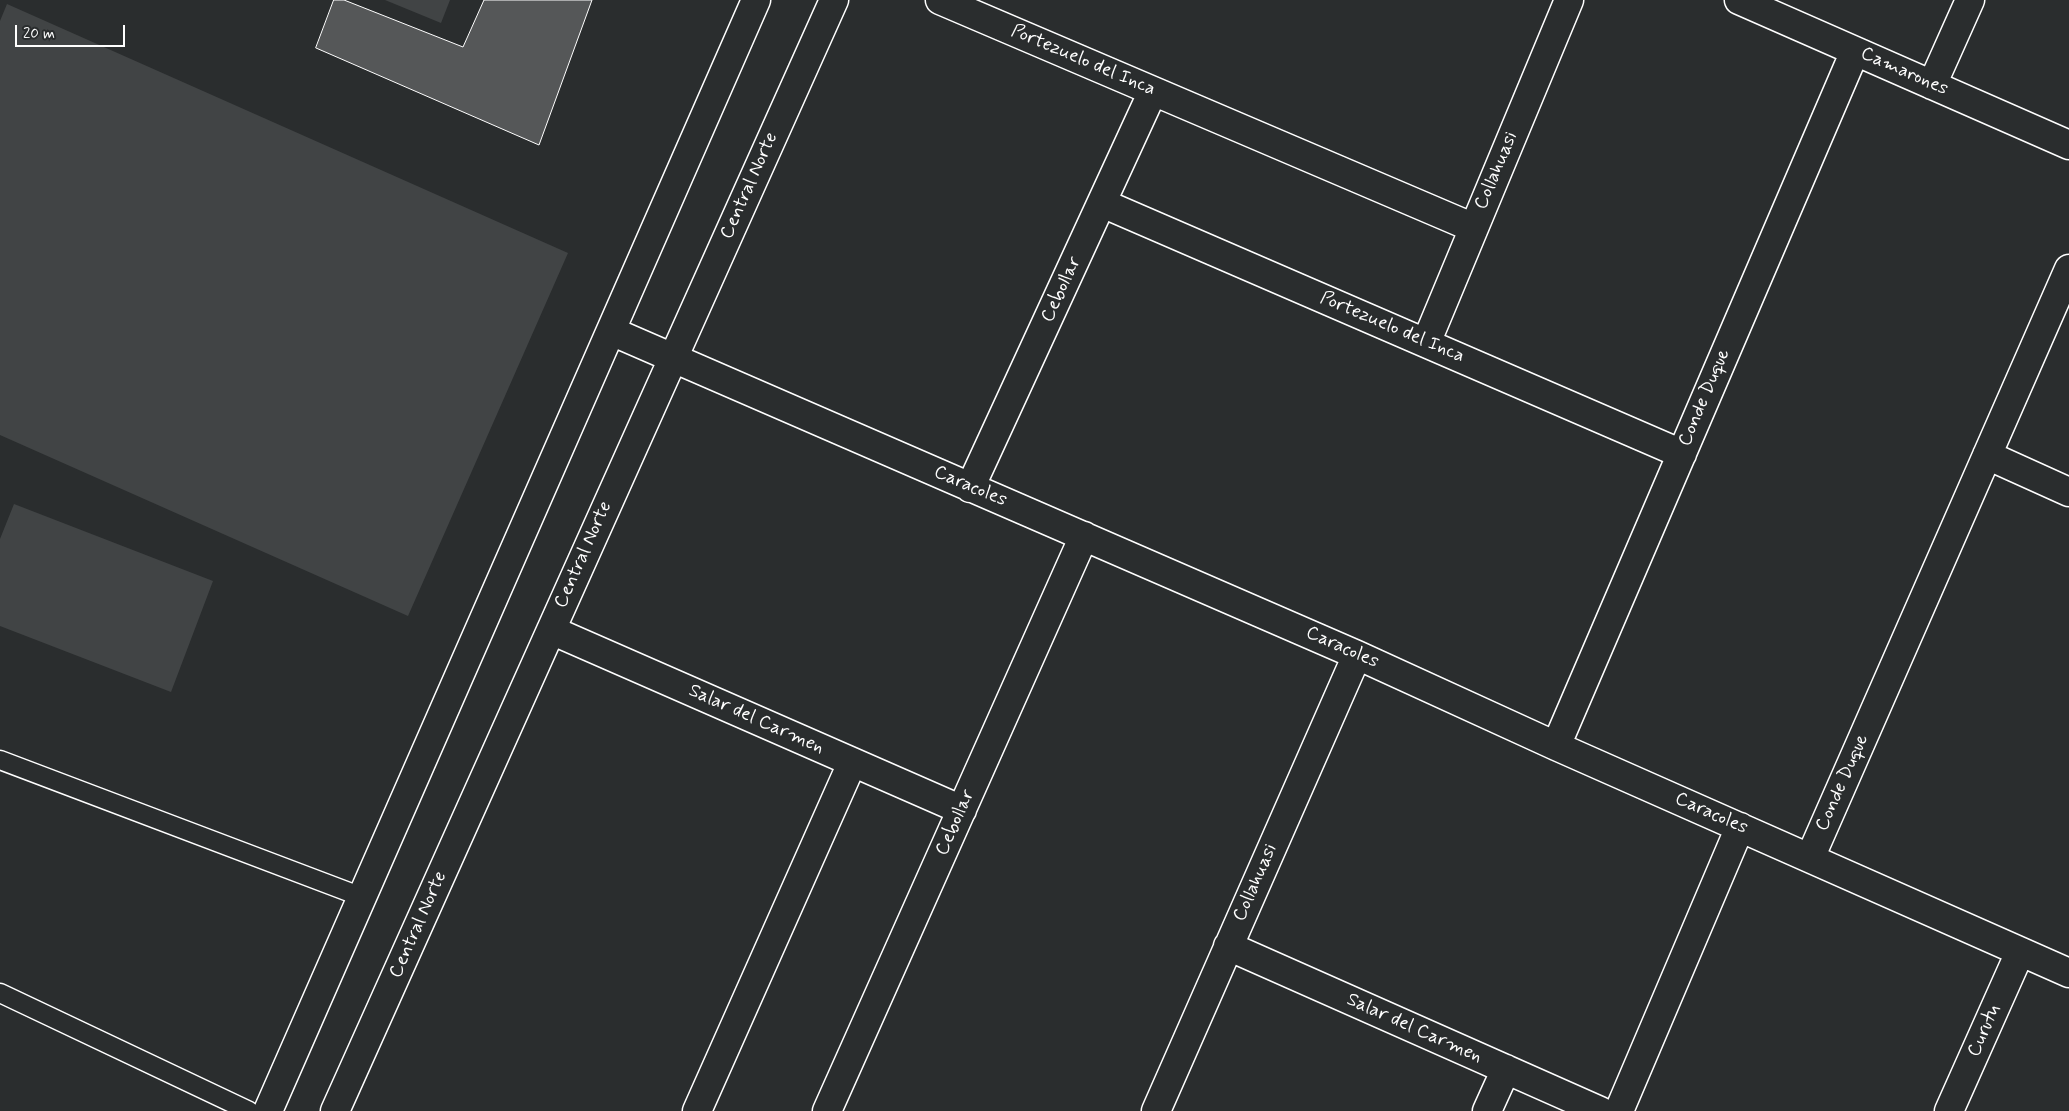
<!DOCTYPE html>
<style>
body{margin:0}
#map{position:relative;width:2069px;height:1111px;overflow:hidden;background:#2a2d2e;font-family:Mynerve,sans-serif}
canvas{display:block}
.scale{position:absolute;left:15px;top:25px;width:110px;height:22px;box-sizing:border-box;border:2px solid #fff;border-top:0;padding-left:6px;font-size:15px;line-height:18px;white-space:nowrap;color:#fff;-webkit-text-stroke:4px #2a2d2e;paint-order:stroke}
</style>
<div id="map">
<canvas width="2069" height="1111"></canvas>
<div class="scale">20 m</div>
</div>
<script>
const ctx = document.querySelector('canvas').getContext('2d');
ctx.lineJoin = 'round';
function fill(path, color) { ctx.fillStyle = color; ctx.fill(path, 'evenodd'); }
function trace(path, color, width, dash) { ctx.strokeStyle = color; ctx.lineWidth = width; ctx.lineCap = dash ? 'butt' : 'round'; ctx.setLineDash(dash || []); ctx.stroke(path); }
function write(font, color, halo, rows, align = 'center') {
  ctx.font = font + ' Mynerve,sans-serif'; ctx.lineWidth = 4; ctx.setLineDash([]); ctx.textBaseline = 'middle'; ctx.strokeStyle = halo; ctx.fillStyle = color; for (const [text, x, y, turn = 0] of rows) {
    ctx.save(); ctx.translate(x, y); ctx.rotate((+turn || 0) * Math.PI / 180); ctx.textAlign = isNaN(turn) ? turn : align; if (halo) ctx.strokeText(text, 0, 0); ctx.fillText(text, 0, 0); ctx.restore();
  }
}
fill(new Path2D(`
 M 385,0 L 450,0 L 441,23 Z
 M 7,4 L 568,253 L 408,616 L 0,435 L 0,21 Z
 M 14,504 L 213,581 L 171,692 L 0,626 L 0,539 Z`), '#414445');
const building = new Path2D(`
 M 334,0 L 344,0 L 463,47 L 484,0 L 592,0 L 539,145 L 316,48 Z`);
fill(building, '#555758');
trace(building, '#fff', 1);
const service = new Path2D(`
 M 0,760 L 362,897
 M 0,993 L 249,1111`);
const minor = new Path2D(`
 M 940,0 L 1474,228
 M 1739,0 L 2069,145
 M 1932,85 L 1970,0
 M 1102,203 L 1682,454
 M 611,331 L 1357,655 L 1556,746 L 2069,973
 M 1426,343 L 1569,0
 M 1987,455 L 2069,492
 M 970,488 L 1153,91
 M 551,630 L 962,810
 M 1556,746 L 1855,51
 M 1810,858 L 2069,269
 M 1228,946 L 1600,1111
 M 268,1111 L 756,0
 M 335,1111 L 834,0
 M 697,1111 L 852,763
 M 827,1111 L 1084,536
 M 1156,1111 L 1357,655
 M 1487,1111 L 1506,1069
 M 1619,1111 L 1740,827
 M 1949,1111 L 2020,952`);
trace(service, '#fff', 21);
trace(minor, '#fff', 31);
trace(service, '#2a2d2e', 18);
trace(minor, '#2a2d2e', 28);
write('19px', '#fff', '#2a2d2e', [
 ["Portezuelo del Inca",1083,61,23],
 ["Camarones",1904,72,24],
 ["Collahuasi",1497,171,-67],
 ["Central Norte",750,186,-66],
 ["Cebollar",1062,290,-65],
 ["Portezuelo del Inca",1392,328,23],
 ["Conde Duque",1705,398,-67],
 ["Caracoles",970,487,23],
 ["Central Norte",584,555,-66],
 ["Caracoles",1342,648,24],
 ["Salar del Carmen",756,720,24],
 ["Conde Duque",1843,783,-66],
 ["Caracoles",1711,814,24],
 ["Cebollar",956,823,-66],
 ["Collahuasi",1256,883,-66],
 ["Central Norte",419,925,-66],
 ["Salar del Carmen",1414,1029,24],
 ["Curutu",1985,1031,-66]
]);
</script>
